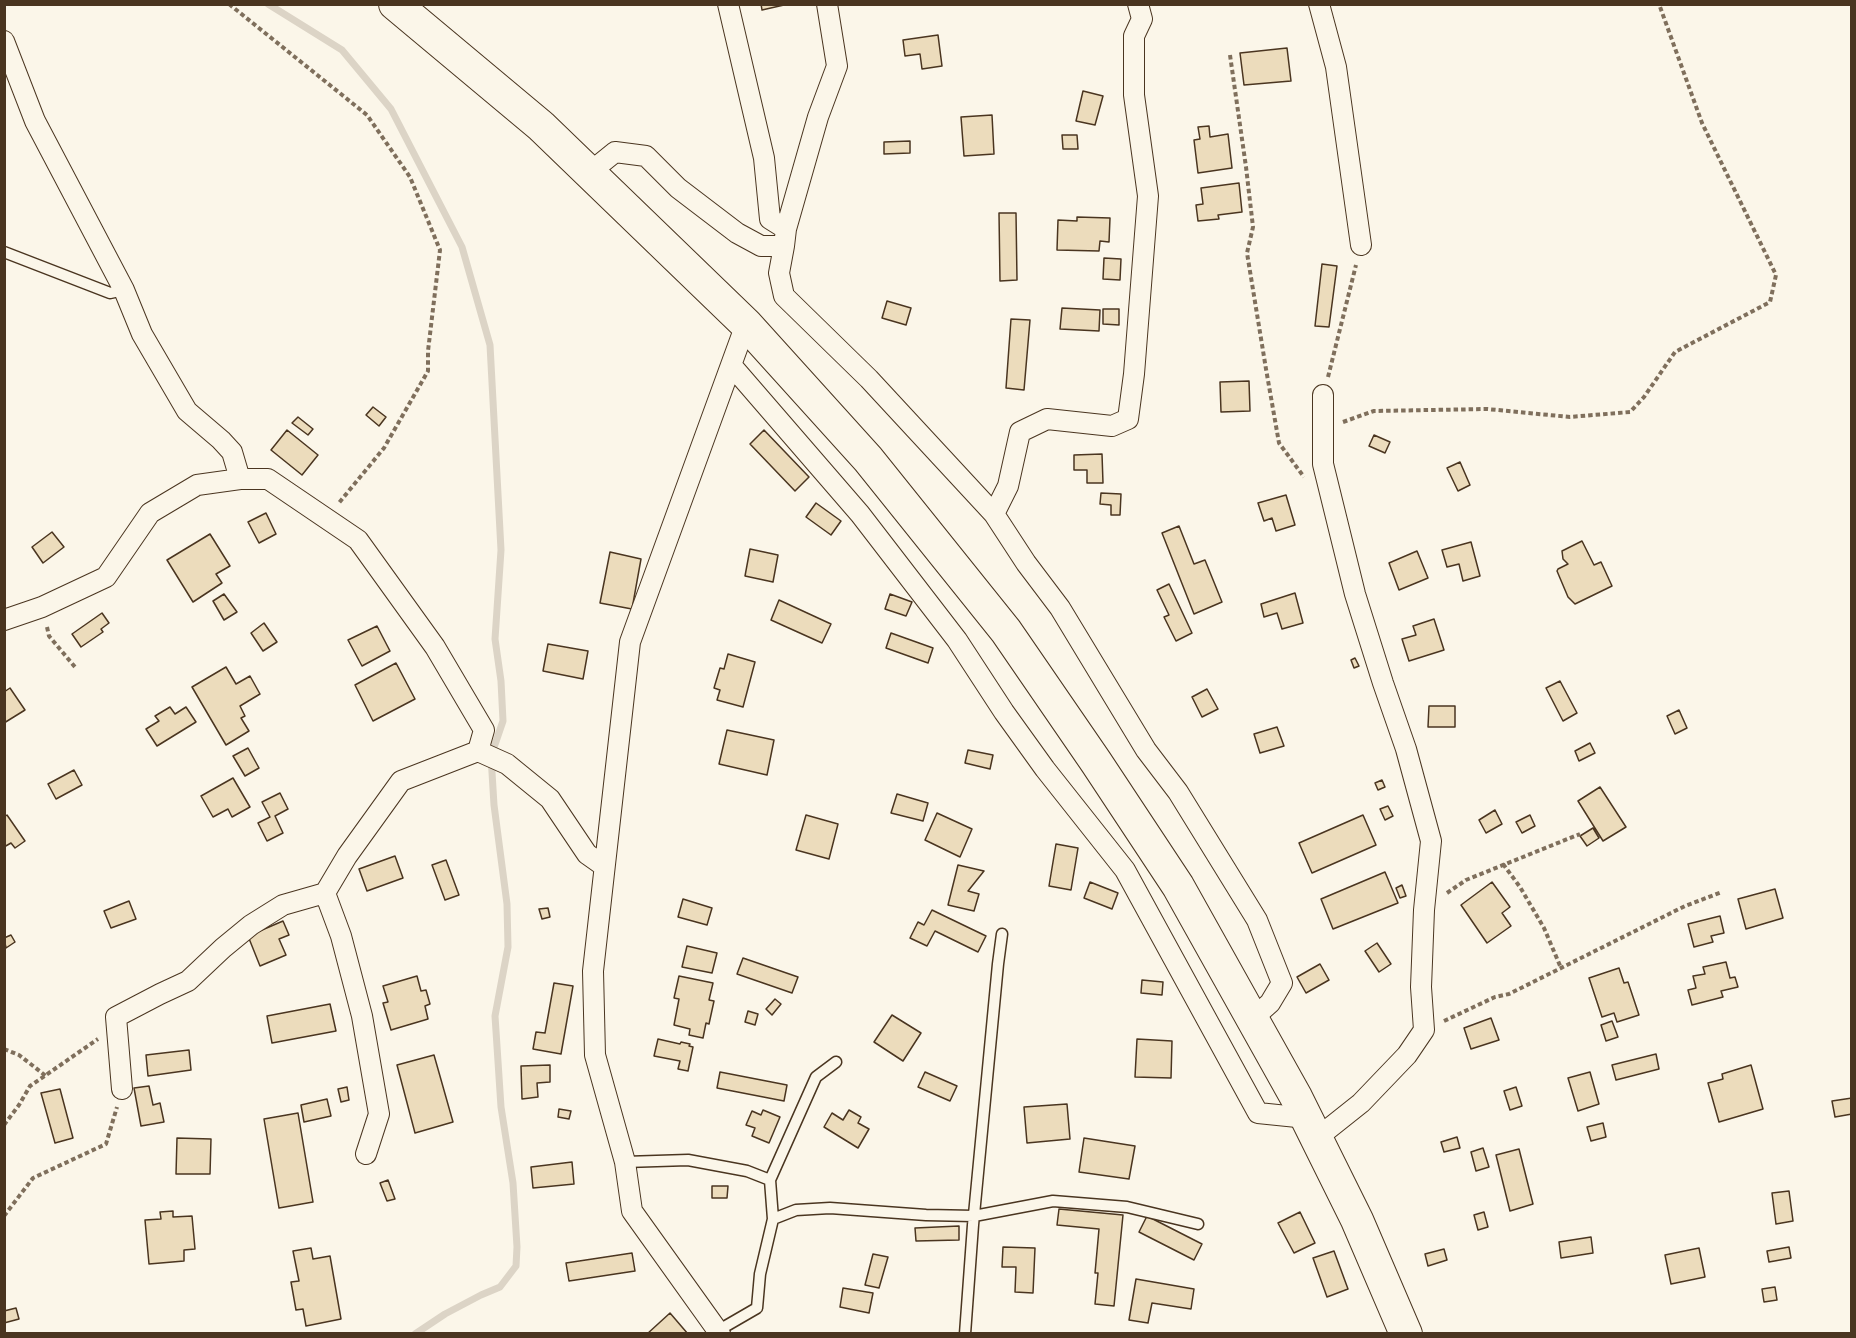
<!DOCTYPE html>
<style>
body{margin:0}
#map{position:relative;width:1856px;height:1338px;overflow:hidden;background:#fbf6e9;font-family:"Exo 2",sans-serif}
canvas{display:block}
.frame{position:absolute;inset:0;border:6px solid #4a3520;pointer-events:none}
</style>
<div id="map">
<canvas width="1856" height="1338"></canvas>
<div class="frame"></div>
</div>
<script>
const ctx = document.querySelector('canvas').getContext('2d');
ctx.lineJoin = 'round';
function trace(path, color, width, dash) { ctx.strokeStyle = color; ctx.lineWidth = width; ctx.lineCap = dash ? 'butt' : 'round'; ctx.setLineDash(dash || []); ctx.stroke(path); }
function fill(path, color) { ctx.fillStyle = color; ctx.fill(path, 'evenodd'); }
trace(new Path2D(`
 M 268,4 L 342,50 L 391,109 L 462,247 L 490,345 L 501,550 L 495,639 L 501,681 L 503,721 L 491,756 L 494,805 L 507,904 L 508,947 L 495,1016 L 501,1107 L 513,1183 L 517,1247 L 516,1266 L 500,1287 L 481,1295 L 445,1314 L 415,1334`), '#dcd4c6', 7);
const building = new Path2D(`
 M 761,4 L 784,4 L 784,5 L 762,10 Z
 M 938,35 L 942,66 L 922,69 L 920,54 L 905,56 L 903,40 Z
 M 1287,48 L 1291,81 L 1244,85 L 1240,53 Z
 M 1083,91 L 1103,96 L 1095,125 L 1076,121 Z
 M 992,115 L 994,154 L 964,156 L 961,117 Z
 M 1209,126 L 1210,137 L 1228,134 L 1232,168 L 1198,173 L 1194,140 L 1200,139 L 1198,127 Z
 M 1062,135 L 1077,135 L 1078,149 L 1063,149 Z
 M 910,141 L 910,153 L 884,154 L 884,142 Z
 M 1239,183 L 1242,212 L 1218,215 L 1219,219 L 1198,221 L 1196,205 L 1203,204 L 1201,188 Z
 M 999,213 L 1016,213 L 1017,280 L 1000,281 Z
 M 1077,217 L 1110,218 L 1109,242 L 1100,241 L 1099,251 L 1057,250 L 1058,220 L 1077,221 Z
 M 1104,258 L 1121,259 L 1120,280 L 1103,279 Z
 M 1322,264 L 1337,266 L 1329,327 L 1315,326 Z
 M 887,301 L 911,308 L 906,325 L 882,318 Z
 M 1062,308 L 1100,310 L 1099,331 L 1060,329 Z
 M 1103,309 L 1119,309 L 1119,325 L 1103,324 Z
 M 1011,319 L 1030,320 L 1024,390 L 1006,388 Z
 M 1249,381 L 1250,411 L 1221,412 L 1220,382 Z
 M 373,407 L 386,417 L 379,426 L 366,415 Z
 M 298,417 L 313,429 L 308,435 L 292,423 Z
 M 287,430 L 318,455 L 302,475 L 271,450 Z
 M 764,430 L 809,477 L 795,491 L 750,444 Z
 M 1374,435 L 1390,442 L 1385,453 L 1369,446 Z
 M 1102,454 L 1103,483 L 1087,483 L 1087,470 L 1074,470 L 1074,455 Z
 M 1460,462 L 1470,485 L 1458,491 L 1447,468 Z
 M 1101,493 L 1121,494 L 1120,515 L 1111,515 L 1111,505 L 1100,504 Z
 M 1286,495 L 1295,525 L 1276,531 L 1272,518 L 1264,521 L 1258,503 Z
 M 816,503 L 841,521 L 831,535 L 806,517 Z
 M 266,513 L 276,534 L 259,543 L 248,522 Z
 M 1179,526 L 1194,564 L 1205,560 L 1222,602 L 1194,614 L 1162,533 Z
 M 52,532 L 64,547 L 43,563 L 32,547 Z
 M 210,534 L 230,566 L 216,574 L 222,583 L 193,602 L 167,560 Z
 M 1582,541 L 1594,565 L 1601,562 L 1612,586 L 1575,604 L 1568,597 L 1557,571 L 1558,569 L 1568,564 L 1563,559 L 1562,551 Z
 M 1471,542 L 1480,576 L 1463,581 L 1459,564 L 1447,567 L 1442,550 Z
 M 750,549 L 778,555 L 773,582 L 745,576 Z
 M 1417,551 L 1428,578 L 1399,590 L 1389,563 Z
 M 610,552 L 641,559 L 632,609 L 600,603 Z
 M 1169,584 L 1192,633 L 1176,641 L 1164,617 L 1169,615 L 1157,590 Z
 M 1295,593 L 1303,623 L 1282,629 L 1277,613 L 1264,617 L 1261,604 Z
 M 224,594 L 237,612 L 224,620 L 213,601 Z
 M 890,594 L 912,602 L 906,616 L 885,609 Z
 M 779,600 L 831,624 L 822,643 L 771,620 Z
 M 102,613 L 109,623 L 101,629 L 103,632 L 81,647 L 72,634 Z
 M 1434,619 L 1444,650 L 1409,661 L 1402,639 L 1416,635 L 1413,626 Z
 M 264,623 L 277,642 L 263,651 L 251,633 Z
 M 377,626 L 390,651 L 362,666 L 348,640 Z
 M 891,633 L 933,648 L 928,663 L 886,648 Z
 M 548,644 L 588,651 L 583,679 L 543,671 Z
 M 728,654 L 755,662 L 743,707 L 717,700 L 720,690 L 714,688 L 720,668 L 724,669 Z
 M 1355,658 L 1359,666 L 1354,668 L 1351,660 Z
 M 396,663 L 415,699 L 373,721 L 355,685 Z
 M 226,667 L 236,684 L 250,676 L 260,694 L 240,706 L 245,716 L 241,718 L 249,731 L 226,745 L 192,687 Z
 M 1560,681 L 1577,713 L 1563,721 L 1546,688 Z
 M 10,688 L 25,710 L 4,723 L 4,692 Z
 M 1207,689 L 1218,709 L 1202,717 L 1192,697 Z
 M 1429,706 L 1455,706 L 1455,727 L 1428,727 Z
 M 170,707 L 175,714 L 186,707 L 196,722 L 157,746 L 146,729 L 159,721 L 155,716 Z
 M 1679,710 L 1687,728 L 1675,734 L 1667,716 Z
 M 1277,727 L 1284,746 L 1260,753 L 1254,734 Z
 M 727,730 L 774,740 L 767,775 L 719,764 Z
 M 1590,743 L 1595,753 L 1579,761 L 1575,751 Z
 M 248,748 L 259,768 L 245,776 L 233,756 Z
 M 968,750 L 993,755 L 990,769 L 965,763 Z
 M 74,770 L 82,785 L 56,799 L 48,784 Z
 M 233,778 L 250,807 L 232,817 L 228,809 L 213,817 L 201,796 Z
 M 1382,780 L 1385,787 L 1378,790 L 1375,783 Z
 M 1600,787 L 1626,827 L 1603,841 L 1578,801 Z
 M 280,793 L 288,809 L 275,816 L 283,833 L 267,841 L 258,823 L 270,817 L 262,802 Z
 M 897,794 L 928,803 L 923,821 L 891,813 Z
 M 1388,806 L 1393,816 L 1385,820 L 1380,809 Z
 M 1495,810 L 1502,824 L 1486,833 L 1479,820 Z
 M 937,813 L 972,829 L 960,857 L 925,840 Z
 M 7,815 L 25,841 L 15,848 L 11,843 L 4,847 L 4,817 Z
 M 806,815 L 838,824 L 829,859 L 796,850 Z
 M 1363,815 L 1376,845 L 1312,873 L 1299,843 Z
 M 1530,815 L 1535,826 L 1522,833 L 1516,822 Z
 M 1593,828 L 1599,838 L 1587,846 L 1580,836 Z
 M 1056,844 L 1078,848 L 1071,890 L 1049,886 Z
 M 395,856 L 403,878 L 367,891 L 359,869 Z
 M 446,860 L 459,895 L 445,900 L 432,865 Z
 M 958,865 L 984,871 L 968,891 L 979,894 L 974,911 L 948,905 Z
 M 1385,872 L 1398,903 L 1333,929 L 1321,899 Z
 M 1090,882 L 1118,893 L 1112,909 L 1084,898 Z
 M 1492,882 L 1510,907 L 1502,913 L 1511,926 L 1487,943 L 1461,905 Z
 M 1402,885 L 1406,896 L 1400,898 L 1396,888 Z
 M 1775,889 L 1783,918 L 1746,929 L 1738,899 Z
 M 683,899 L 712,908 L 707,925 L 678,917 Z
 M 129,901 L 136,919 L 111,928 L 104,911 Z
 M 548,908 L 550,917 L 542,919 L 539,909 Z
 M 932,910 L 986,936 L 978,952 L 935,931 L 927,946 L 910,938 L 918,922 L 924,925 Z
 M 1720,916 L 1724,933 L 1711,936 L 1713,942 L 1694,947 L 1688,924 Z
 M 283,921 L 289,935 L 279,939 L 286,955 L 260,966 L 248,936 Z
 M 11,935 L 15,942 L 6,948 L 4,938 Z
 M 1377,943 L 1391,964 L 1379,972 L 1365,951 Z
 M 687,946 L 717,953 L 712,973 L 682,967 Z
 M 743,958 L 798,977 L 792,993 L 737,974 Z
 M 1726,962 L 1730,978 L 1735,977 L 1738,987 L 1721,991 L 1723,997 L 1692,1005 L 1688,990 L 1696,988 L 1693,976 L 1705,974 L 1703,967 Z
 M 1320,964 L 1329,980 L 1306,993 L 1297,977 Z
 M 1619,968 L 1624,983 L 1628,982 L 1639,1015 L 1617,1022 L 1614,1013 L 1602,1017 L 1589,978 Z
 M 417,976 L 421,991 L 426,990 L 430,1004 L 425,1006 L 428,1019 L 391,1030 L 383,1003 L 388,1002 L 383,986 Z
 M 679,976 L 713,983 L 709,1000 L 714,1001 L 709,1024 L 706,1023 L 703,1038 L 689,1035 L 690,1029 L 674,1025 L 679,999 L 674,998 Z
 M 1142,980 L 1163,982 L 1162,995 L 1141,993 Z
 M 554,983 L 573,986 L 561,1054 L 533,1049 L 536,1032 L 545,1033 Z
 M 775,999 L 781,1004 L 772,1015 L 766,1009 Z
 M 330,1004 L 336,1031 L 272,1043 L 267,1016 Z
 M 748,1011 L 758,1014 L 755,1025 L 745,1022 Z
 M 892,1015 L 921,1033 L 903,1061 L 874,1042 Z
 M 1491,1018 L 1499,1040 L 1471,1049 L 1464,1028 Z
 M 1612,1021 L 1618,1037 L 1606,1041 L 1601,1025 Z
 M 658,1039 L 680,1044 L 681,1042 L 690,1044 L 689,1046 L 693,1047 L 688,1071 L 678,1069 L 680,1061 L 654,1056 Z
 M 1137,1039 L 1172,1041 L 1171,1078 L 1135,1077 Z
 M 189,1050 L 191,1070 L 148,1076 L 146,1055 Z
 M 1656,1054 L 1659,1069 L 1616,1080 L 1612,1065 Z
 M 434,1055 L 453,1122 L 415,1133 L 397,1065 Z
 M 550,1065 L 550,1082 L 537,1083 L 538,1097 L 522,1099 L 521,1066 Z
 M 1751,1065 L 1763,1109 L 1719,1122 L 1708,1083 L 1723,1079 L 1722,1074 Z
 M 720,1072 L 787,1085 L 784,1101 L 717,1088 Z
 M 925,1072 L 957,1086 L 950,1101 L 918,1087 Z
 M 1590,1072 L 1599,1104 L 1578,1111 L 1568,1078 Z
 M 149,1086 L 153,1105 L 160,1103 L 164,1122 L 141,1126 L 134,1088 Z
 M 347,1087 L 349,1100 L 341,1102 L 338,1089 Z
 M 1516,1087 L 1522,1106 L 1510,1110 L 1504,1091 Z
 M 60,1089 L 73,1138 L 55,1143 L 41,1093 Z
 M 1852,1098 L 1852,1114 L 1835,1117 L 1832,1101 Z
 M 327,1099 L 331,1116 L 304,1122 L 301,1105 Z
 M 1067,1104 L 1070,1139 L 1027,1143 L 1024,1107 Z
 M 559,1109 L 571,1111 L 569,1119 L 558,1117 Z
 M 763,1110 L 780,1117 L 769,1143 L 752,1136 L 755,1128 L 746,1125 L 752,1111 L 761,1115 Z
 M 849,1110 L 861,1117 L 858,1123 L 869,1129 L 858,1148 L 824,1127 L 832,1113 L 843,1120 Z
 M 298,1113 L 313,1202 L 279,1208 L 264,1119 Z
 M 1603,1123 L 1606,1137 L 1591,1141 L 1587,1127 Z
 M 1457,1137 L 1460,1148 L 1444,1152 L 1441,1142 Z
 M 177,1138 L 211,1139 L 210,1174 L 176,1174 Z
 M 1084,1138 L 1135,1146 L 1129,1179 L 1079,1172 Z
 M 1483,1148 L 1489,1167 L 1476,1171 L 1471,1152 Z
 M 1519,1149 L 1533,1204 L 1510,1211 L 1496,1155 Z
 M 572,1162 L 574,1184 L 533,1188 L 531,1167 Z
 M 388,1180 L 395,1199 L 387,1201 L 380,1183 Z
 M 712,1186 L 728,1186 L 727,1198 L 712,1198 Z
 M 1789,1191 L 1793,1221 L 1776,1224 L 1772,1193 Z
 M 1059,1209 L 1123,1215 L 1114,1306 L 1095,1304 L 1098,1273 L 1095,1273 L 1099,1229 L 1057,1225 Z
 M 173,1211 L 173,1217 L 192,1216 L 195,1249 L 184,1250 L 184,1261 L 149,1264 L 145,1220 L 161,1219 L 160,1212 Z
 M 1300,1212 L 1315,1243 L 1294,1253 L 1278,1223 Z
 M 1484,1212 L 1488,1227 L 1478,1230 L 1474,1215 Z
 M 1147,1216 L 1202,1244 L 1194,1260 L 1139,1232 Z
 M 959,1226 L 959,1240 L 916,1241 L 915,1228 Z
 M 1591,1237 L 1593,1253 L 1561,1258 L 1559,1242 Z
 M 1003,1247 L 1035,1248 L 1033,1293 L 1015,1292 L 1016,1267 L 1002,1267 Z
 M 1789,1247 L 1791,1258 L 1769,1262 L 1767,1251 Z
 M 311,1248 L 313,1259 L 330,1256 L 341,1319 L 306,1326 L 303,1309 L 296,1310 L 291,1282 L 299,1281 L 293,1251 Z
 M 1699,1248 L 1705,1277 L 1671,1284 L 1665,1255 Z
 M 1444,1249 L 1447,1260 L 1428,1266 L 1425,1254 Z
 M 1334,1251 L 1348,1289 L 1327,1297 L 1313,1258 Z
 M 632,1253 L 635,1271 L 569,1281 L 566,1263 Z
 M 873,1254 L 888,1257 L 879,1288 L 865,1285 Z
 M 1136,1279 L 1194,1289 L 1191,1309 L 1152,1303 L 1148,1323 L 1129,1320 Z
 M 1775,1287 L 1777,1300 L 1764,1302 L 1762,1289 Z
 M 843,1288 L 873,1293 L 869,1313 L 840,1307 Z
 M 16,1308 L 19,1319 L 4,1323 L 4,1311 Z
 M 670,1313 L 688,1334 L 647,1334 Z`);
fill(building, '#ecdcbc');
trace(building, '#4a3520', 1.5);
const service = new Path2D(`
 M 4,252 L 110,293 L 124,290
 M 625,1162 L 688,1160 L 747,1171 L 770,1180
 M 773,1219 L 770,1180 L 816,1077 L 836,1062
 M 719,1330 L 757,1308 L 760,1274 L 773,1219 L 796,1210 L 830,1208 L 926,1215 L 974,1216 L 1053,1201 L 1127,1207 L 1198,1224
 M 965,1334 L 973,1225 L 998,964 L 1002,934`);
const minor = new Path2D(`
 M 728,4 L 764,158 L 770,219 L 786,229
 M 1319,4 L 1336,67 L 1361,245
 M 4,41 L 35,121 L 124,290 L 142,334 L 187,411 L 221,440 L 232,452 L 240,479
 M 589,173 L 615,152 L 646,156 L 678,188 L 737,233 L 761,246 L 784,246 L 786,229 L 818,117 L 837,66 L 827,4
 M 784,246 L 779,273 L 784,296 L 869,379 L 994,514 L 1026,563 L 1060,608 L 1146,750 L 1178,792 L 1257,920 L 1282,983 L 1270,1003 L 1252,1019
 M 732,366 L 860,514 L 957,640 L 1004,712 L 1045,769 L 1125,870 L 1258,1113 L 1307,1118
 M 994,514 L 1008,486 L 1020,432 L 1047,419 L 1112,426 L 1128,419 L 1134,374 L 1148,196 L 1134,95 L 1134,36 L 1142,19 L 1138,4
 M 4,620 L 42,607 L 106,577 L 150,513 L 197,485 L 240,479 L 268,479 L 358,540 L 435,647 L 484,730 L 478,751
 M 325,893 L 341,936 L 362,1016 L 379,1114 L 366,1154
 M 122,1089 L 116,1017 L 160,994 L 188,981 L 223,948 L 251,925 L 283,905 L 325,893 L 347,856 L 401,781 L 478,751 L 507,764 L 550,799 L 587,854 L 604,866
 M 1317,1138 L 1361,1103 L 1407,1055 L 1424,1030 L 1421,987 L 1424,910 L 1431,841 L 1406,749 L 1383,683 L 1355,594 L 1323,464 L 1323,395
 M 720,1334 L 632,1211 L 625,1162 L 595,1055 L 593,971 L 630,642 L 746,324`);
const primary = new Path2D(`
 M 395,4 L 541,126 L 746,324 L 868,459 L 1006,631 L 1096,762 L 1178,886 L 1296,1097 L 1357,1220 L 1406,1334`);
trace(service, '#4a3520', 13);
trace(minor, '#4a3520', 22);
trace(primary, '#4a3520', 34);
trace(new Path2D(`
 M 229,4 L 367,115 L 410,177 L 440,250 L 428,351 L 428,371 L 384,448 L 338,504
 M 1230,55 L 1246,167 L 1253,227 L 1247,253 L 1266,369 L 1279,443 L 1304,477
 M 1328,377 L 1356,265
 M 1343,422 L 1374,411 L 1487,409 L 1570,417 L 1630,412 L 1644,397 L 1675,352 L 1770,302 L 1776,275 L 1702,123 L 1659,4
 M 47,627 L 49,636 L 75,667
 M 1503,864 L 1520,887 L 1544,928 L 1561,968
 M 1447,893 L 1466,880 L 1580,834
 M 1444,1021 L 1495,997 L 1509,994 L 1685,906 L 1722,892
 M 4,1049 L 19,1055 L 46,1076
 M 4,1125 L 19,1105 L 30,1086 L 98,1039
 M 4,1216 L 33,1178 L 106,1144 L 117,1107`), '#7f6f5c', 4, [4.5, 3]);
trace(service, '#fbf6e9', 10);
trace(minor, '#fbf6e9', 20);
trace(primary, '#fbf6e9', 32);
</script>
